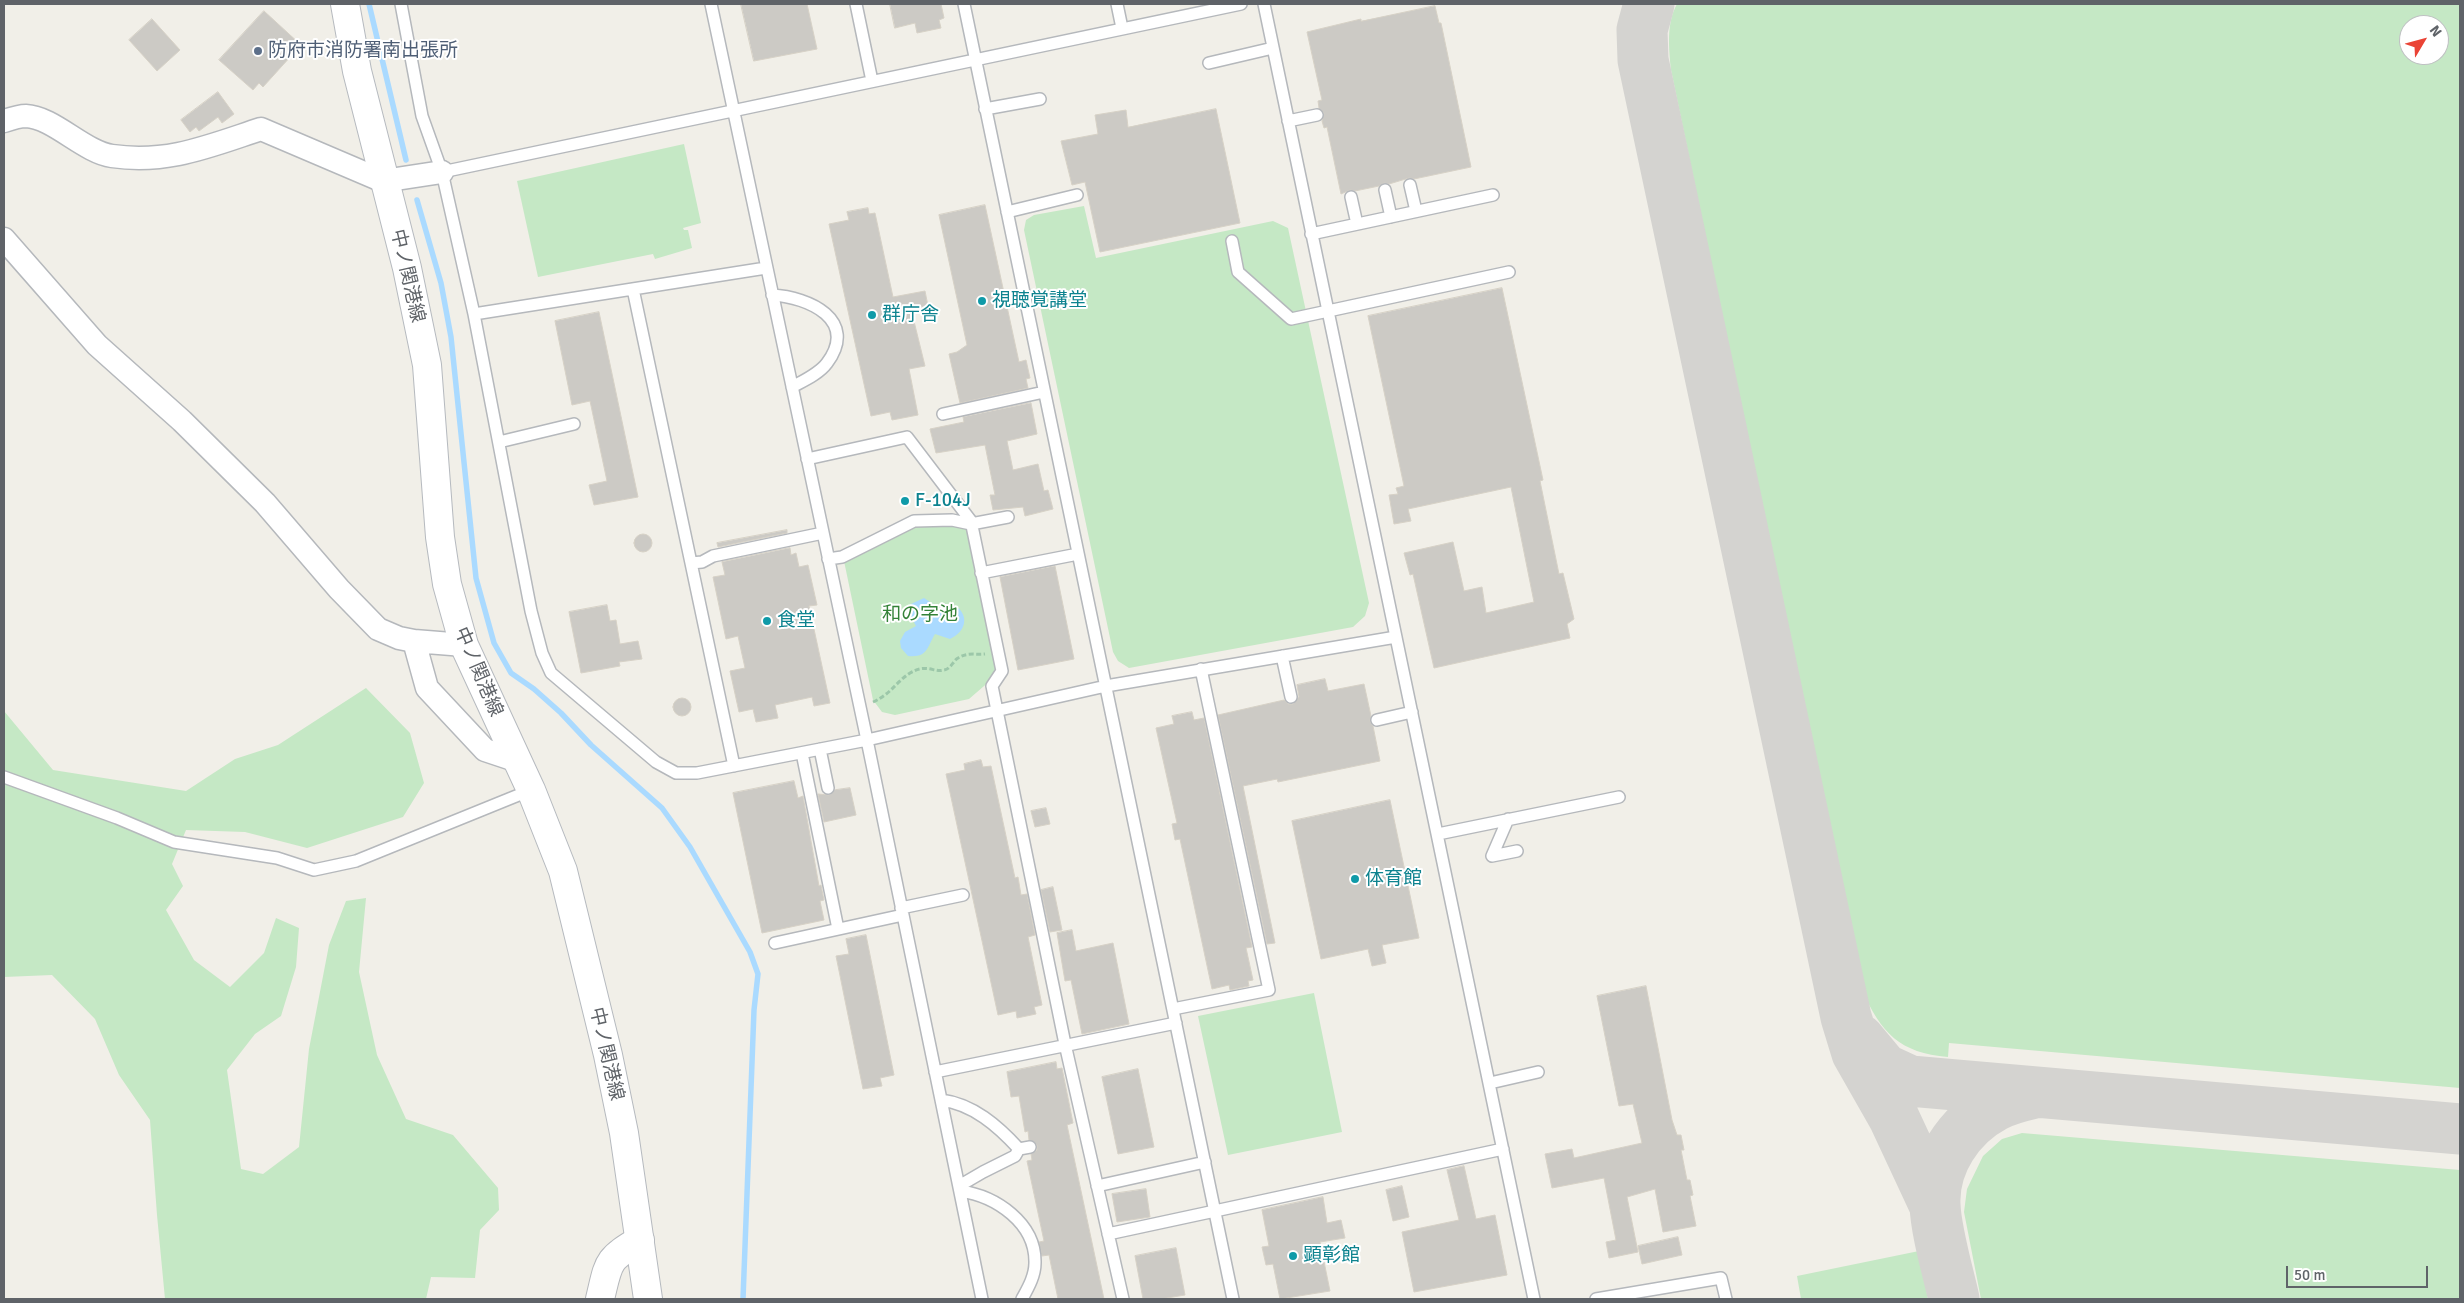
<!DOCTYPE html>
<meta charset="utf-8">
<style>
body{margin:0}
#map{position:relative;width:2464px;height:1303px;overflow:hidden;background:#f1efe8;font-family:Signika,sans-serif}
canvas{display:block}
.frame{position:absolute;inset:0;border:5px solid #5f6368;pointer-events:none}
.north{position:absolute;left:2399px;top:15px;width:50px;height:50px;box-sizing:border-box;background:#fff;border:1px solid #bfc1c3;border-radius:50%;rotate:53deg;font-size:14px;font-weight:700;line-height:20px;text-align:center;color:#5f6368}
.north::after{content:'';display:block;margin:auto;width:18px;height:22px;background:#ea4335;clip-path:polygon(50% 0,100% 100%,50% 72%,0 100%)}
.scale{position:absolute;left:2286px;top:1266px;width:142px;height:22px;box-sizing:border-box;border:2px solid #5f6368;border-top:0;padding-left:6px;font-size:15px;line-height:18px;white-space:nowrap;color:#5f6368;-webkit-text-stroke:4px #fff;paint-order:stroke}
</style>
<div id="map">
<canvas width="2464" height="1303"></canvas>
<div class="frame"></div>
<div class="north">N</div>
<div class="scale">50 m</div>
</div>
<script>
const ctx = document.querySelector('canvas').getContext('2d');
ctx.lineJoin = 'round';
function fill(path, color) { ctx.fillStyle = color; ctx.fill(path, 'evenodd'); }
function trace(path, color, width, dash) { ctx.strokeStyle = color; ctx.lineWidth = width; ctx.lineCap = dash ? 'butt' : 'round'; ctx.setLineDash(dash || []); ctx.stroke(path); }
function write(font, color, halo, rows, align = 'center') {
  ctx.font = font + ' Signika,"Noto Sans JP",sans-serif'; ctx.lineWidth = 4; ctx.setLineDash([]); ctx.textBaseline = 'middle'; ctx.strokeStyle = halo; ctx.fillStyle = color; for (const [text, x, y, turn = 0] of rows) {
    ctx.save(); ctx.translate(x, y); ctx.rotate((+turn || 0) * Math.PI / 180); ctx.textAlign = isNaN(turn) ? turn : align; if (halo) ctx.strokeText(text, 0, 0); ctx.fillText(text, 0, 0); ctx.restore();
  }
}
fill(new Path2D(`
 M 1677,4 L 2460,4 L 2460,1088 L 1949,1043 L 1948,1057 C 1900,1053 1881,1033 1862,990 L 1671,70 C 1669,49 1666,23 1677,4 ZM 2409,25 L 2439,25 L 2439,55 L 2409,55 Z
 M 684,144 L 701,223 L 683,228 L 684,230 L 688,230 L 692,248 L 655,259 L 653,254 L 538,277 L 517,181 Z
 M 1084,206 L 1096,258 L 1273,221 L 1288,228 L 1369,603 L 1365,616 L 1353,627 L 1129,668 L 1118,661 L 1113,652 L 1024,230 L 1026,220 L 1034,215 Z
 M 954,525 L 967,528 L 996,669 L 991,680 L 969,699 L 895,715 L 882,712 L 873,700 L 844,561 L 915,526 Z
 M 366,688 L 410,733 L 424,783 L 403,817 L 307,848 L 245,832 L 186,830 L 172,864 L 183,886 L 166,910 L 194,960 L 230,987 L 264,953 L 276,918 L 299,928 L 296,967 L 281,1016 L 255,1034 L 227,1070 L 241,1169 L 263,1174 L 299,1147 L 309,1049 L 329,945 L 346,901 L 366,898 L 359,972 L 377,1055 L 406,1119 L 453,1135 L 498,1188 L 499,1210 L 480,1230 L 475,1278 L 431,1277 L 426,1299 L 165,1299 L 157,1215 L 150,1120 L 119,1075 L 95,1019 L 52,975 L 4,977 L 4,711 L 53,770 L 186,791 L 235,759 L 278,745 Z
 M 1314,993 L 1342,1132 L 1228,1155 L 1198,1016 Z
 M 2022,1133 L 2460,1170 L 2460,1299 L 1981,1299 L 1964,1212 L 1967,1189 L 1983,1156 L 2002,1139 Z
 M 1919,1251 L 1928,1299 L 1801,1299 L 1797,1276 Z`), '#c5e8c5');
fill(new Path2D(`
 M 924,598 L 933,604 L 934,617 L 947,606 L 956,606 C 970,617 965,632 950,639 L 935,634 C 927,647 928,658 908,656 L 901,648 L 900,641 L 905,632 L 916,626 L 907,609 L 911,604 Z`), '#aadaff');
trace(new Path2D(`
 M 369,4 L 406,160
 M 417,200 L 441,283 L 451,337 L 476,578 L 494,643 L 511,673 L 534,689 L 561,713 L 591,745 L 662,808 L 690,847 L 750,952 L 758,974 L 754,1010 L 743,1299`), '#aadaff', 5.5);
trace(new Path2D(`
 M 1649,4 L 1642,30 L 1643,60 L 1846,1017 L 1857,1053 L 1894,1118 L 1935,1206
 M 1859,1039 L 1884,1069 L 1910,1081 L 2460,1129
 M 1954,1299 C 1948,1272 1936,1232 1935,1205 C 1933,1164 1959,1125 1995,1106 C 2008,1099 2022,1096 2035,1093`), '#d4d3d0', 51);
const building = new Path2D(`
 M 741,4 L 807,4 L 817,49 L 754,61 Z
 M 890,4 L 941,4 L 944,18 L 939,20 L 941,28 L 917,33 L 915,23 L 895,28 Z
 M 1435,6 L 1439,23 L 1441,23 L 1471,167 L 1414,179 L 1409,178 L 1389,184 L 1384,183 L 1379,186 L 1355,191 L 1350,190 L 1341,194 L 1327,127 L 1324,128 L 1322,121 L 1324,113 L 1319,108 L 1318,101 L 1322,100 L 1307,32 L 1361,19 L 1361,21 Z
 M 264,11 L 301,45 L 263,87 L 259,83 L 253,90 L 219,60 Z
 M 152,19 L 180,50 L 157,71 L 129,40 Z
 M 218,92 L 234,114 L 222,123 L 218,117 L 199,131 L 196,127 L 190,132 L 181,120 Z
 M 1216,109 L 1240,223 L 1100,252 L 1085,182 L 1072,185 L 1061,141 L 1098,134 L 1095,115 L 1126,110 L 1128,127 Z
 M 985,205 L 1019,362 L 1026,360 L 1030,378 L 1026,379 L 1028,388 L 960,403 L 949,354 L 957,352 L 967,345 L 939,215 Z
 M 868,208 L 869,214 L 875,213 L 893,297 L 925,291 L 928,306 L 911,309 L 925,366 L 909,369 L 918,415 L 892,420 L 890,412 L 871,416 L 829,224 L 849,220 L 847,212 Z
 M 1502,288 L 1543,480 L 1540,481 L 1559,574 L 1563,573 L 1574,619 L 1567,624 L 1570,638 L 1434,668 L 1413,574 L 1410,575 L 1404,553 L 1453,542 L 1464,591 L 1482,587 L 1486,613 L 1534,602 L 1511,487 L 1408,509 L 1411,521 L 1394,524 L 1389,495 L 1398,494 L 1396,488 L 1404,486 L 1368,316 Z
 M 599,312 L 638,497 L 594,505 L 589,485 L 607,481 L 590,401 L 572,405 L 555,321 Z
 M 1031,403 L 1037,434 L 1007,441 L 1013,470 L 1038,464 L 1044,491 L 1048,490 L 1053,509 L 1025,516 L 1023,507 L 993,510 L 990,495 L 995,495 L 985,445 L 936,453 L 930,429 L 964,422 L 963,417 Z
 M 787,530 L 787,533 L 718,547 L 717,543 Z
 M634 543a9 9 0 1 1 18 0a9 9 0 1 1-18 0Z
 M 790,548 L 791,555 L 796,553 L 799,567 L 808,565 L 817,605 L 809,606 L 830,703 L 814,706 L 812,697 L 775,705 L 778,718 L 756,722 L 753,709 L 739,712 L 730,671 L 745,668 L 738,636 L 726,639 L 713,577 L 725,575 L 722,562 Z
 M 1055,566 L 1074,659 L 1018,670 L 1000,577 Z
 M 607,605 L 610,621 L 616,620 L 620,644 L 638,641 L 642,659 L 619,662 L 620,666 L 581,673 L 569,612 Z
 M 1325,679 L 1328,691 L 1364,684 L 1371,716 L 1370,721 L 1373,726 L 1380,761 L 1278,782 L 1277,779 L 1243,786 L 1275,943 L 1267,944 L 1218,715 L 1284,700 L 1288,704 L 1293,704 L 1299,697 L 1297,685 Z
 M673 707a9 9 0 1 1 18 0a9 9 0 1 1-18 0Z
 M 1192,712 L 1194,720 L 1204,718 L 1252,947 L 1246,948 L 1253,980 L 1248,981 L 1249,986 L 1230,990 L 1229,985 L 1212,989 L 1180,839 L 1175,840 L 1172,824 L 1177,823 L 1156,728 L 1174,724 L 1172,716 Z
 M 981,760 L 983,767 L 991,766 L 1015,878 L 1018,877 L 1021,895 L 1027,894 L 1035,935 L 1028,937 L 1042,1005 L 1034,1007 L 1036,1014 L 1017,1018 L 1016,1011 L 998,1015 L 946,774 L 965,770 L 964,764 Z
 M 794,781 L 798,798 L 803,796 L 819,886 L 821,885 L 824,900 L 820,901 L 824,920 L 762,933 L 733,793 Z
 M 850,788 L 856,815 L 824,822 L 818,794 L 829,795 L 835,790 Z
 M 1390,800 L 1419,938 L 1382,945 L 1386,963 L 1372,966 L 1368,949 L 1321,959 L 1292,821 Z
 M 1046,808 L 1050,824 L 1035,827 L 1031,811 Z
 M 1053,887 L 1062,930 L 1050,932 L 1041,890 Z
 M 1072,930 L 1076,951 L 1113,943 L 1129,1024 L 1082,1034 L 1071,980 L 1065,981 L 1057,933 Z
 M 866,935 L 894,1075 L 880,1078 L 882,1086 L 863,1089 L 836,956 L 849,954 L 846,939 Z
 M 1646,986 L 1672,1120 L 1677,1135 L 1681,1135 L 1684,1150 L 1681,1150 L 1687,1180 L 1690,1180 L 1693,1195 L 1690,1196 L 1696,1226 L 1663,1232 L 1655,1189 L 1627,1197 L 1638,1252 L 1609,1258 L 1606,1242 L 1616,1240 L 1604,1178 L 1552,1188 L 1545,1154 L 1572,1149 L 1574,1158 L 1642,1143 L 1633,1104 L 1619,1106 L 1597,996 Z
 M 1056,1062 L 1057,1069 L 1062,1068 L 1073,1123 L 1067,1125 L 1104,1299 L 1058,1299 L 1049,1255 L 1042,1256 L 1039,1242 L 1044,1241 L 1027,1161 L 1032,1160 L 1031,1154 L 1037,1150 L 1037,1145 L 1029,1140 L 1028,1131 L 1025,1132 L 1019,1096 L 1011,1097 L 1007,1072 Z
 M 1138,1069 L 1154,1147 L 1118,1154 L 1102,1077 Z
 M 1464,1166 L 1476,1219 L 1495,1215 L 1507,1275 L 1414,1292 L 1402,1232 L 1459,1220 L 1447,1170 Z
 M 1402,1186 L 1409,1217 L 1393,1221 L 1386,1190 Z
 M 1146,1189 L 1150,1217 L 1117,1222 L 1112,1194 Z
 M 1323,1197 L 1327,1223 L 1341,1220 L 1345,1238 L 1320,1242 L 1330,1291 L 1280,1299 L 1273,1264 L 1266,1265 L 1262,1247 L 1269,1246 L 1262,1210 Z
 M 1678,1237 L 1682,1255 L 1642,1264 L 1638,1246 Z
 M 1176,1248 L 1185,1295 L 1161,1299 L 1143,1299 L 1135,1256 Z`);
fill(building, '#cccac5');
trace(building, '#d6d1c6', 1);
const service = new Path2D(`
 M 401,4 L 422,116 L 442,172 L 474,314 L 531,611 L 542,653 L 551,673 L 656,762 L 676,773 L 697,773 L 867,740 L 1106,686 L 1396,637
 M 711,4 L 867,740 L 982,1299
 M 856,4 L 872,81
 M 964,4 L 1233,1299
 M 1117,4 L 1122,28
 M 1264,4 L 1534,1299
 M 1209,63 L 1273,48
 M 985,109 L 1040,99
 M 1288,121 L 1317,115
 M 442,172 L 1241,4
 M 1410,185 L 1416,211
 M 1385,190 L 1391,217
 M 1351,197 L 1357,224
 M 1007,212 L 1077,195
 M 1311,234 L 1493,195
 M 1232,241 L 1238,272 L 1291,319 L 1509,272
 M 633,289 L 734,766
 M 772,295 C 809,297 859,320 827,363 C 819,374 803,381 792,387
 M 474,314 L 766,268
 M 943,414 L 1044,392
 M 499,442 L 574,424
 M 807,459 L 907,437 L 971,521 L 1002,671 L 992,686 L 1065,1044 L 1123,1299
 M 828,559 L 842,557 L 914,521 L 952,520 L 971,524 L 1008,517
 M 691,563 L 702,562 L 713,556 L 823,533
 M 981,573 L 1078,554
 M 1282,656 L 1291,697
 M 1377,720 L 1412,712
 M 820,749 L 828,788
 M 802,753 L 838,929
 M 4,777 L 117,818 L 174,842 L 277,858 L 314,870 L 356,861 L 531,790
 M 1508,819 L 1492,856 L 1517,851
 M 1438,834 L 1619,797
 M 901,908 L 963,895
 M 775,943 L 903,915
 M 1173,1009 L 1269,990 L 1201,669
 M 935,1072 L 1176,1023
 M 1490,1083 L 1538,1072
 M 941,1100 C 973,1104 998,1126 1019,1149 L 1030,1147
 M 959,1186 L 983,1172 L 1015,1156 L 1019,1149
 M 1097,1186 L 1205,1162
 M 960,1191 C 996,1196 1036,1223 1035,1263 C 1035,1276 1028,1288 1022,1299
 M 1108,1234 L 1503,1149
 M 1596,1299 L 1721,1278 L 1726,1299`);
const minor = new Path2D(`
 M 4,121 C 10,119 19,116 26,116 C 53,117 84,152 112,156 C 168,164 209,146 261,129 L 383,181 L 442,172
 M 4,239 L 97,345 L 182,421 L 265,503 L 339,589 L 378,629 L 399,638 L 414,641 L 464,645
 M 414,641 L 427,688 L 485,750 L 518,761`);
const tertiary = new Path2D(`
 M 600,1299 C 609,1262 606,1260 640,1240`);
const secondary = new Path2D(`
 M 345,4 L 357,71 L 407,268 L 427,365 L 440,537 L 447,584 L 464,645 L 531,790 L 563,871 L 608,1055 L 624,1133 L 648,1299`);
trace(service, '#b5b8bc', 14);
trace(minor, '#b5b8bc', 25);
trace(tertiary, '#b5b8bc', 30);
trace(secondary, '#b6babf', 30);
trace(new Path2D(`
 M 873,702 C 891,694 895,683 910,673 C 927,663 934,673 944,670 C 951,669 953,661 958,658 C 967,652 976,655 985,654`), '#9cc7a9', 3, [5, 2.5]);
trace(service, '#fff', 11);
trace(minor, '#fff', 22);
trace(tertiary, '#fff', 28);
trace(secondary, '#fff', 28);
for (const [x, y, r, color] of [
 [258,51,5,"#5c6f8a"],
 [982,301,5,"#0f9aa8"],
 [872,315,5,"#0f9aa8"],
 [905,501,5,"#0f9aa8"],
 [767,621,5,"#0f9aa8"],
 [1355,879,5,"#0f9aa8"],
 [1293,1256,5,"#0f9aa8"]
]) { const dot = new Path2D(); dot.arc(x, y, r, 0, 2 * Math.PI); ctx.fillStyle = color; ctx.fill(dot); trace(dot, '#fff', 2); }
write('19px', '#4e5e75', '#fff', [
 ["防府市消防署南出張所",268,51]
], 'left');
write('19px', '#5f6368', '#fff', [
 ["中ノ関港線",407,276,77],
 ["中ノ関港線",478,672,67],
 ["中ノ関港線",606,1054,77]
]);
write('19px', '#0d838f', '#fff', [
 ["視聴覚講堂",992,301],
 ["群庁舎",882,315],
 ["F-104J",915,501],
 ["食堂",777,621],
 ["体育館",1365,879],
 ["顕彰館",1303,1256]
], 'left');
write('19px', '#348238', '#fff', [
 ["和の字池",920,615]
]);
</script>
